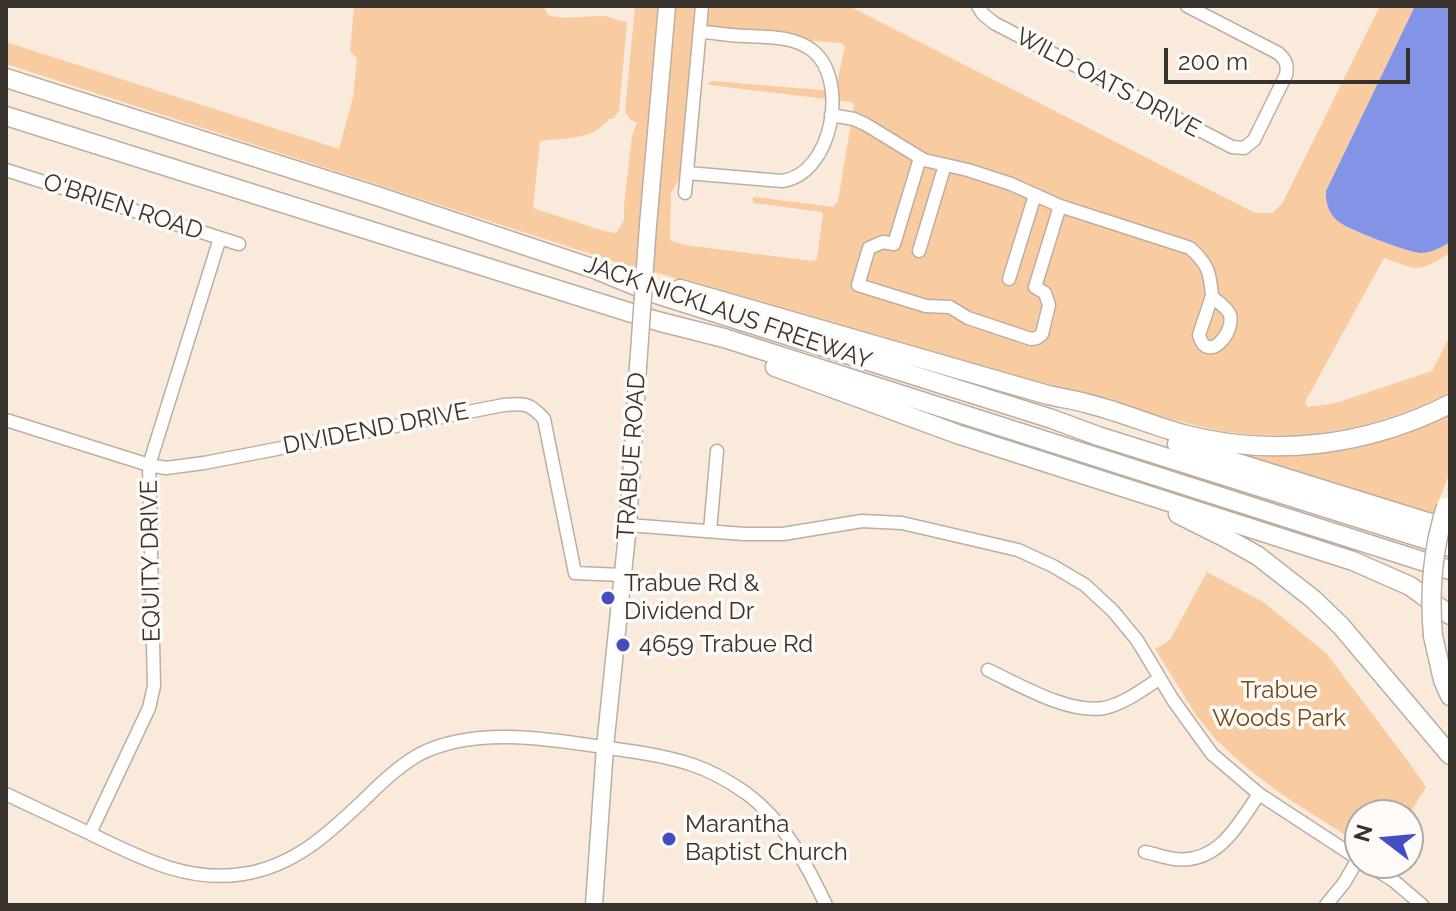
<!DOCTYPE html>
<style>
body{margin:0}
#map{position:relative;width:1456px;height:911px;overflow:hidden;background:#faeadc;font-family:Raleway,sans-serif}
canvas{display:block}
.frame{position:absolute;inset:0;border:8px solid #38322d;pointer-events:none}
.north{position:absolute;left:1344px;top:799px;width:80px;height:80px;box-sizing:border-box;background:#fdfaf7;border:2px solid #aeaaa6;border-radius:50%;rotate:286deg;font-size:22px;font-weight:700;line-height:32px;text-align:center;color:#38322d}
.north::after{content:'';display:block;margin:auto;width:28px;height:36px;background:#444dc2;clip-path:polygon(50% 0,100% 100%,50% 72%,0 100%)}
.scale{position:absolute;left:1164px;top:48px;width:246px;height:36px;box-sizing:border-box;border:4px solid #38322d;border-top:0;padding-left:10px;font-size:24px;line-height:28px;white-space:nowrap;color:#38322d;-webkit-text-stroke:6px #fdfaf7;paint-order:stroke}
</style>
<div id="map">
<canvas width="1456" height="911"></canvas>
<div class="frame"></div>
<div class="north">N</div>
<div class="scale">200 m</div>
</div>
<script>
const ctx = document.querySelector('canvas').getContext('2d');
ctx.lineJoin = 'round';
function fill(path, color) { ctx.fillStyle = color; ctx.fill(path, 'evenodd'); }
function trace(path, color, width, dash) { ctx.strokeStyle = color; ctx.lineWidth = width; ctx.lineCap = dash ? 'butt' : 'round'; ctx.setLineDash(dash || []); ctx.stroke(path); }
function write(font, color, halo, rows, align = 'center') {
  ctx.font = font + ' Raleway,sans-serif'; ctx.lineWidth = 7; ctx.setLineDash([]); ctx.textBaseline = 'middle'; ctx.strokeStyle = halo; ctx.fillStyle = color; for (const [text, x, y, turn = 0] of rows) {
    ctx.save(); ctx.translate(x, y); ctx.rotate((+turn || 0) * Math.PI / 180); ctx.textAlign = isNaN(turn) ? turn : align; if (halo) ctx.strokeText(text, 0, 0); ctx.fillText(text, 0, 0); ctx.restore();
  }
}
fill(new Path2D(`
 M 354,6 L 543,6 L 548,15 C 565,20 584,16 602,16 C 610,16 618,21 627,22 L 619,111 L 613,119 L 609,119 C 593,140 565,138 540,141 L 533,208 L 604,231 L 616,233 L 624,220 L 624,205 L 632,136 L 637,122 L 631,121 L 625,112 L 635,6 L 658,6 L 637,269 L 6,64 L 6,42 L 339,149 L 353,97 L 357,58 L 350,52 Z
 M 674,6 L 696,6 L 682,174 L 671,193 L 670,240 L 684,245 L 813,261 L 817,259 L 823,214 L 822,212 L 754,203 L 752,199 L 755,197 L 833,207 L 838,201 L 854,105 L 851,102 L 710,85 L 708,83 L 712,81 L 833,91 L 836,88 L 845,46 L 841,43 L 770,37 L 764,32 L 703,25 L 705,6 L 849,6 L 1255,213 L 1272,213 L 1282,204 L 1380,6 L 1415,6 L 1326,191 C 1326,201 1333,217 1342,224 C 1350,231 1409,252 1420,253 C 1431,253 1441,248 1450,242 L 1450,253 C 1418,273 1419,271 1384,258 L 1305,402 L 1308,407 L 1336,403 L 1432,371 L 1450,336 L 1450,392 C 1381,428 1304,443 1227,432 C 1201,428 1174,419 1148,413 L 650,271 Z
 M 1450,409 L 1450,472 L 1433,515 L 1217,449 L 1286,449 Z
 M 1207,572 L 1263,602 L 1326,653 L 1408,761 L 1426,787 L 1408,816 L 1360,815 L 1360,844 C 1311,813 1260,784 1219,742 L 1218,742 L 1196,715 L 1155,649 L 1170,640 Z`), '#f9cba1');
fill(new Path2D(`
 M 1415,6 L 1450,6 L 1450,242 C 1441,248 1431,253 1420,253 C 1407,252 1353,231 1342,224 C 1330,217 1325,204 1326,191 Z`), '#8393e6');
const minor = new Path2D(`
 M 978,6 L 983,14 L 994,23 L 1232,147 L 1244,148 L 1254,140 L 1286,75 C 1288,65 1286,60 1278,53 L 1187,6
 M 831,115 L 854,119 L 865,124 L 924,160 L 968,170 L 1011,184 L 1060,206 L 1190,248 C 1208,264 1210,272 1212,296 C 1217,302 1228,308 1230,315 C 1235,333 1207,365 1199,335 L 1212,296
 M 920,158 L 894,244 L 883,242 L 869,248 L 858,285 L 926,306 L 950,307 L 968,318 L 1031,339 L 1037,338 L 1042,334 L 1049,305 L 1045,293 L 1035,287 L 1060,206
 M 6,170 L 239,244
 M 687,173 L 782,181 C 833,174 849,80 813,51 C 791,33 757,38 730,35 C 720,34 710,32 700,32
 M 685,193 L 702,6
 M 919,251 L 945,165
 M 1009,279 L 1035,195
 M 6,420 L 149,465 L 166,468 L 204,463 L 504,405 C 524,403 530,403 544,419 L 575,573 L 622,575
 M 628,525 L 744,534 L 783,534 L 862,521 L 902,523 L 1018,550 L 1053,566 L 1085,585 L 1113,611 L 1137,640 L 1173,700 L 1212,754 L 1259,794 L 1360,860
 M 710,531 L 717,451
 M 988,670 C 1020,685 1068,714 1104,708 C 1124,704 1143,689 1159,679
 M 6,794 C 35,808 64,821 93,835 C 141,858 188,883 243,874 C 296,866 331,831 368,796 C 384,780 400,765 420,754 C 477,725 555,740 616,749 C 642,753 667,756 693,765 C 711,771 730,782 746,793 C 784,821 806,863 826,905
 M 90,833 L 149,708 L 154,686 L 149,465 L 220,238
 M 1145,852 C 1155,854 1165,858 1175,859 C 1218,864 1238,825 1259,794
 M 1365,863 L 1394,881 L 1422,905
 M 1326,905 L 1344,883 L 1358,859`);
const major = new Path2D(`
 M 648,225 L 667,6
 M 594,905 L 605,747 L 628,525 L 638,367`);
const highway = new Path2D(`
 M 6,78 L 377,196 L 592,268 L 653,293 L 1052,419 L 1098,436 L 1450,547
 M 6,116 L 657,321 L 724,338 L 1450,570
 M 680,289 L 1048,395 C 1061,398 1076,400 1089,404 C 1121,412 1151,425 1183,434 C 1273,458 1367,446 1450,404
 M 775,367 L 957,434 L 1353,561 L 1410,586 L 1450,615
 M 1177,444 L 1450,529
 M 1178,514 L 1226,538 L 1258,556 L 1313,599 L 1341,626 L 1450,755
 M 1433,636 L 1443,680 L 1450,696`);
trace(minor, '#bdaea1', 15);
trace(major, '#bdaea1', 19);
trace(highway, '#bdaea1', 21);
trace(minor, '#fff', 12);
trace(major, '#fff', 16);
trace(highway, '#fff', 18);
const majorBridge = new Path2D(`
 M 638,367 L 648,225`);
const highwayBridge = new Path2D(`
 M 1433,636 C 1429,591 1432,550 1446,507`);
trace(majorBridge, '#bdaea1', 19, []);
trace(highwayBridge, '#bdaea1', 21, []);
trace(majorBridge, '#fff', 16);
trace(highwayBridge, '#fff', 18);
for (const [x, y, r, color] of [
 [608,598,8,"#444dc2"],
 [623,645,8,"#444dc2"],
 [669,839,8,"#444dc2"]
]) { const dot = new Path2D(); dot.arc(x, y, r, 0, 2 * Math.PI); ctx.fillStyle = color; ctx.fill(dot); trace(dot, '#fdfaf7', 3); }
write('24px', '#38322d', '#fdfaf7', [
 ["WILD OATS DRIVE",1108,83,28],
 ["O'BRIEN ROAD",123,207,18],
 ["JACK NICKLAUS FREEWAY",728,313,19],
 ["DIVIDEND DRIVE",376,429,-11],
 ["TRABUE ROAD",632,456,-86],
 ["EQUITY DRIVE",151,561,-91]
]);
write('24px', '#38322d', '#fdfaf7', [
 ["Trabue Rd &",624,584],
 ["Dividend Dr",624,612],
 ["4659 Trabue Rd",639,645],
 ["Marantha",685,825],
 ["Baptist Church",685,853]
], 'left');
write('24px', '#774812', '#fdfaf7', [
 ["Trabue",1279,691],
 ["Woods Park",1279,719]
]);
</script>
